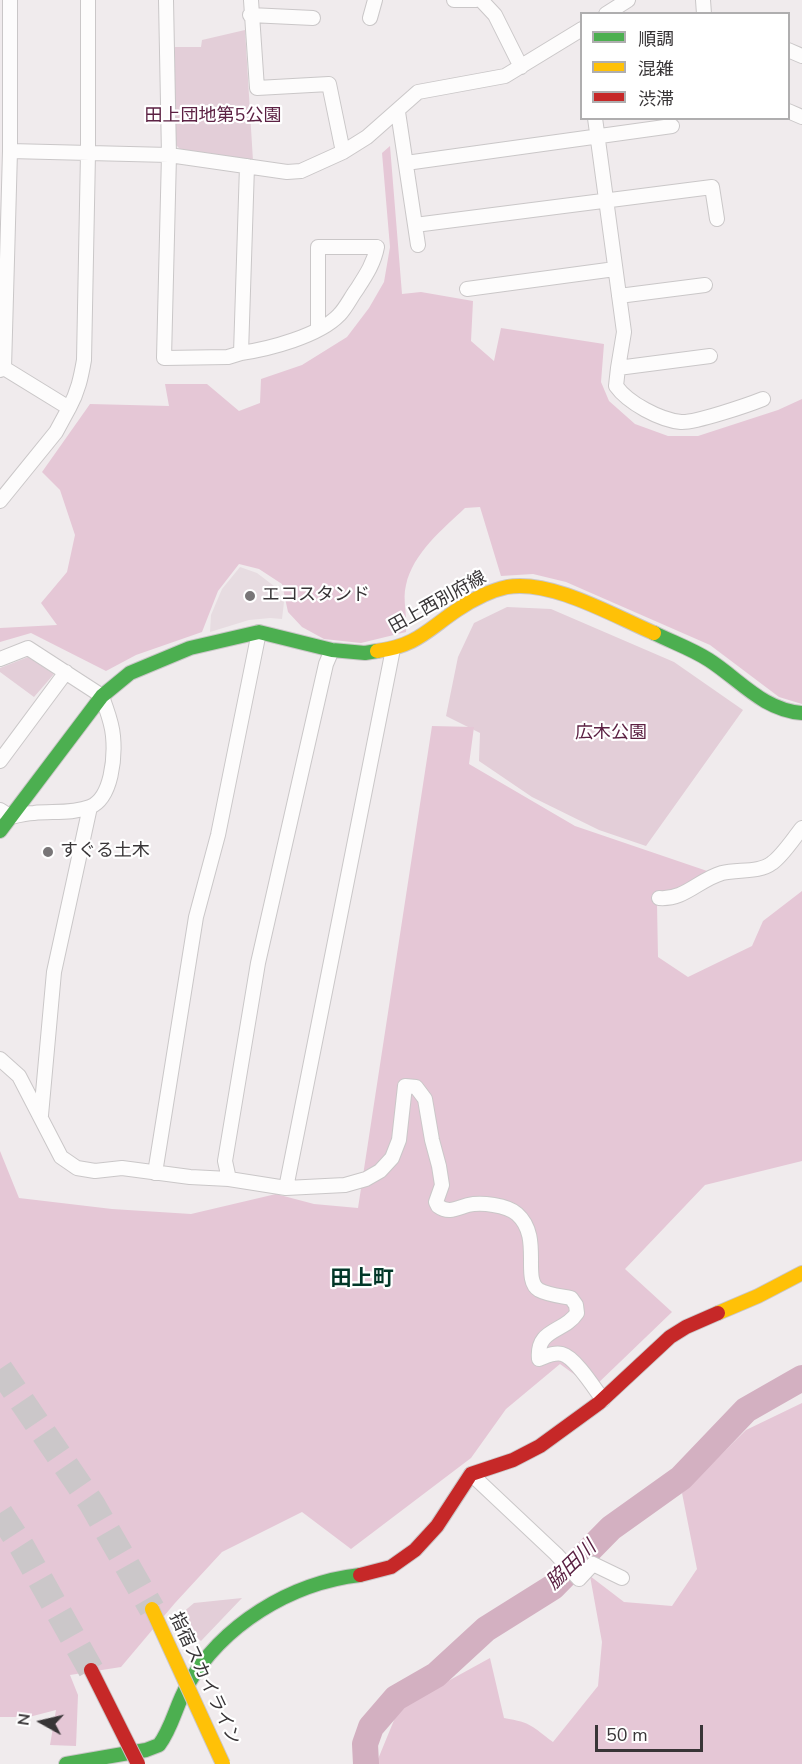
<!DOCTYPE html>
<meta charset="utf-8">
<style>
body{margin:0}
#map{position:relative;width:802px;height:1764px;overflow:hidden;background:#f0ebed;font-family:"Nunito Sans","Noto Sans JP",sans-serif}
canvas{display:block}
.legend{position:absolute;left:580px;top:12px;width:210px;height:108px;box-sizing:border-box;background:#fff;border:2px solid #afaeaf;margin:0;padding:8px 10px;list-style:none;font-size:18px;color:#383537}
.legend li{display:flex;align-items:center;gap:12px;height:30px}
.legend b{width:30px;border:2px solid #afaeaf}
.north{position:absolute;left:12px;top:1692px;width:60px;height:60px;-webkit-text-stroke:4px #fff;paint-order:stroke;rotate:278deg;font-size:16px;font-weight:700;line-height:24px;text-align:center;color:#383537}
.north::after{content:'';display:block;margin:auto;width:21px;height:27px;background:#383537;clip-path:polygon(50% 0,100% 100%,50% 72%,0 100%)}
.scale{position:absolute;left:595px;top:1725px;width:108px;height:27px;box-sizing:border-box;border:3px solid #383537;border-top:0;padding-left:8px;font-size:18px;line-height:21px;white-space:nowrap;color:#383537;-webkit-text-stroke:4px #fff;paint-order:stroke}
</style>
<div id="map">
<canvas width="802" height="1764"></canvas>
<ul class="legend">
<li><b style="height:8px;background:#4caf50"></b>順調</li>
<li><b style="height:8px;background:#ffc107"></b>混雑</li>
<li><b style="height:8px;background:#c62828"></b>渋滞</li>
</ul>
<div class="north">N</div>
<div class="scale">50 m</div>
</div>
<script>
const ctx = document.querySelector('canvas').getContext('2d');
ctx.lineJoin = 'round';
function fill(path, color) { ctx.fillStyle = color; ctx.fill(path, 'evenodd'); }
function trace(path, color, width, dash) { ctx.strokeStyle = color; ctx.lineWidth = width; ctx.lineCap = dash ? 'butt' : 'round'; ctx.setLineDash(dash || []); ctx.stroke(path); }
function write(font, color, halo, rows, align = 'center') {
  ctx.font = font + ' "Nunito Sans","Noto Sans JP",sans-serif'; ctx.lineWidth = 4.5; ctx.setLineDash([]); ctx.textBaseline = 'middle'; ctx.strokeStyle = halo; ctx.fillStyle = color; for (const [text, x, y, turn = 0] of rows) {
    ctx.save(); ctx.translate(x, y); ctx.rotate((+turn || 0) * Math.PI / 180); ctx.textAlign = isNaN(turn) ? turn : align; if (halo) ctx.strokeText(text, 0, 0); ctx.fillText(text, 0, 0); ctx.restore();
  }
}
fill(new Path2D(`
 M 240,567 L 257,573 L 274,586 L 284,602 L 282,619 L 270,618 L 249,620 L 210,632 L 211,615 L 222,589 Z`), '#e7dce1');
fill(new Path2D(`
 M 245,30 L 253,161 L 182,151 L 174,143 L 175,47 L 201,47 L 202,40 Z
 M 507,607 L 551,609 L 674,662 L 743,710 L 646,846 L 599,830 L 532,797 L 479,761 L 480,733 L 446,716 L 458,657 L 474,623 Z
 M 28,657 L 54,674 L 34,697 L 0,672 L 0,668 Z
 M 242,1598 L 201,1641 L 175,1619 L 194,1603 Z`), '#e3ced8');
fill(new Path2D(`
 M 390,146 L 402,294 L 421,292 L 473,301 L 471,341 L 494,361 L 501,328 L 604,344 L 601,382 L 609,401 L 635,424 L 668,436 L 698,436 L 778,410 L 802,399 L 802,704 L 779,697 L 710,645 L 566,582 L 533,574 L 501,576 L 480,507 L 465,508 C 442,530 413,553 406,585 C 402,600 408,617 406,632 L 361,643 L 324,639 L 302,627 L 288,612 L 282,584 L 259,569 L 239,564 L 218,591 L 202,632 L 136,655 L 106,671 L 31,633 L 0,642 L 0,628 L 57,625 L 41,603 L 67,572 L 75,535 L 60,490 L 42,472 L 90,404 L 169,406 L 165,384 L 207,384 L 239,411 L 260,403 L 261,379 L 302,365 L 347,337 L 369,308 L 384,282 L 390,247 L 382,153 Z
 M 432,726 L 474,727 L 469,764 L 575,826 L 716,874 L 657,904 L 658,957 L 688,977 L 752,946 L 763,921 L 802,891 L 802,1161 L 705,1185 L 625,1269 L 672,1312 L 593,1388 L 560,1364 L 506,1409 L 471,1458 L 351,1549 L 302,1512 L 222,1552 L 175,1603 L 121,1667 L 70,1675 L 78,1695 L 76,1746 L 50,1745 L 56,1710 L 29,1717 L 0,1717 L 0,1151 L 19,1198 L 112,1209 L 191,1214 L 276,1194 L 314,1204 L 358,1208 Z
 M 802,1403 L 802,1764 L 376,1764 L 399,1708 L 490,1658 L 504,1718 C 533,1723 531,1726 553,1742 L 598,1686 L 602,1642 L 590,1576 L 624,1602 L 672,1606 L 697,1569 L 682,1493 L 746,1430 Z`), '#e5c7d6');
trace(new Path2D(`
 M 366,1764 L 365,1744 L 371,1727 L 396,1698 L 436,1675 L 486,1629 L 553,1587 L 611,1528 L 681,1478 L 746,1410 L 802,1378`), '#d3b0c1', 26);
trace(new Path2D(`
 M 0,1369 L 92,1504 L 152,1609
 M 0,1513 L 22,1547 L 91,1670`), '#cbc7c9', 26, [26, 13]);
const street = new Path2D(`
 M 166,0 L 169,155 L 164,358 L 228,357 L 241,353 L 247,166
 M 251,0 L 257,88 L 329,84 L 343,152
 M 454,0 L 476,0
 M 481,0 L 495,15 L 521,67
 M 703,0 L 704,14
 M 606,14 L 628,0
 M 250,15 L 313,18
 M 370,18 L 375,0
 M 788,50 L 802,56
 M 788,111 L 802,117
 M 398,112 L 418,245
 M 595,118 L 624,332 L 618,368 L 710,356
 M 10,151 L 169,155 L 287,172 L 301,171 L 343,152 L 367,137 L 418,92 L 505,76 L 582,29
 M 406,163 L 672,126
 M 415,225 L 712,187 L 717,219
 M 467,289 L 615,269
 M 619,296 L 705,285
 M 241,353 C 269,349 319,336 339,315 C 346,308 351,297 357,289 C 366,275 374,263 377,247 L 318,247 L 318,328
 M 4,368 L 69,408 C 78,392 81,377 84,360 L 88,153 L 88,0
 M 618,368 L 616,386 C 628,403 660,420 681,422 C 695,423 748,405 763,399
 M 0,370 L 4,368 L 10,151 L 10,0
 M 0,501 L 56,432 L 69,408
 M 0,659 L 28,648 L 102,696 C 106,709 112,722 113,736 C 115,757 112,798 90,807 C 72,814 52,811 34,813 C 27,813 19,815 11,817 L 0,810
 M 0,761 L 66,672
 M 659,898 C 685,900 698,880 722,873 C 738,869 759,873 772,863 C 783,855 793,839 802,828
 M 0,1059 L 19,1076 L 61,1157 L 77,1168 L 95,1171 L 122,1168 L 190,1177 L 229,1179 L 225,1161 L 258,963 L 326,664 L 332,650
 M 41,1115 L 54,972 L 90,807
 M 155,1173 L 196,917 L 218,835 L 259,632
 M 229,1179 L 286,1188 L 345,1185 L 366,1179 L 380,1171 L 392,1158 L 399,1140 L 405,1086 L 416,1087 L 425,1099 L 432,1140 L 439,1166 L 442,1185 L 436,1202 L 438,1206 C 449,1214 457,1208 468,1205 C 481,1202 507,1205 517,1214 C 543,1237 521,1279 539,1290 C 548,1295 561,1296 571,1298 L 576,1305 L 577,1313 C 564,1333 536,1328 539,1359 C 547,1356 554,1352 562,1354 C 575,1357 595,1389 603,1400
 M 286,1188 L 393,649
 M 471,1474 L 556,1554 L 579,1579 L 593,1564 L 622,1578`);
const fast = new Path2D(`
 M 654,633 C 672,642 692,649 709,660 C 740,680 763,710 802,713
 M 0,831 L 102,696 L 130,673 L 190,648 L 259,632 L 332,650 L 365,653 L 377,651
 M 66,1764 L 146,1750 L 159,1745 C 172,1728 176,1705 187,1686 C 222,1625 290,1583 360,1575`);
const slow = new Path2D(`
 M 377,651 C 416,646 426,631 457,610 C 472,600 488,591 507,587 C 551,579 614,616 654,633
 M 718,1313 L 758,1296 L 802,1273`);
const jam = new Path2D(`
 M 360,1575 L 391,1567 L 415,1550 L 437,1526 L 471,1474 L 513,1460 L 540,1446 L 599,1403 L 670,1337 L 686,1327 L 718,1313`);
trace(street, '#cac7c8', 16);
trace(fast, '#cac7c8', 16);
trace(slow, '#cac7c8', 16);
trace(jam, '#cac7c8', 16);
trace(street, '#fdfcfc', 14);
trace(fast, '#4caf50', 14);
trace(slow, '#ffc107', 14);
trace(jam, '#c62828', 14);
const slowBridge = new Path2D(`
 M 152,1609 L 223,1764`);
const jamBridge = new Path2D(`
 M 91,1670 L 138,1764`);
trace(slowBridge, '#cac7c8', 16, []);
trace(jamBridge, '#cac7c8', 16, []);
trace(slowBridge, '#ffc107', 14);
trace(jamBridge, '#c62828', 14);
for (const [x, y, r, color] of [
 [250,596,6,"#787577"],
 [48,852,6,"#787577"]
]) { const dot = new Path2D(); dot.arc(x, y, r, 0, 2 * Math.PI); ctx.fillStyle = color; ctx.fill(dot); trace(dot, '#fff', 2); }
write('18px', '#5c2143', '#fff', [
 ["田上団地第5公園",213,117],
 ["広木公園",611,734]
]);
write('18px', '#383537', '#fff', [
 ["エコスタンド",262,596],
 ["すぐる土木",60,852]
], 'left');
write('18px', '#383537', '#fff', [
 ["田上西別府線",438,603,-29],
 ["指宿スカイライン",204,1679,65]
]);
write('italic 20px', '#581e40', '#fff', [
 ["脇田川",572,1566,-44]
]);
write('bold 21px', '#023728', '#fff', [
 ["田上町",362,1280]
]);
</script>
